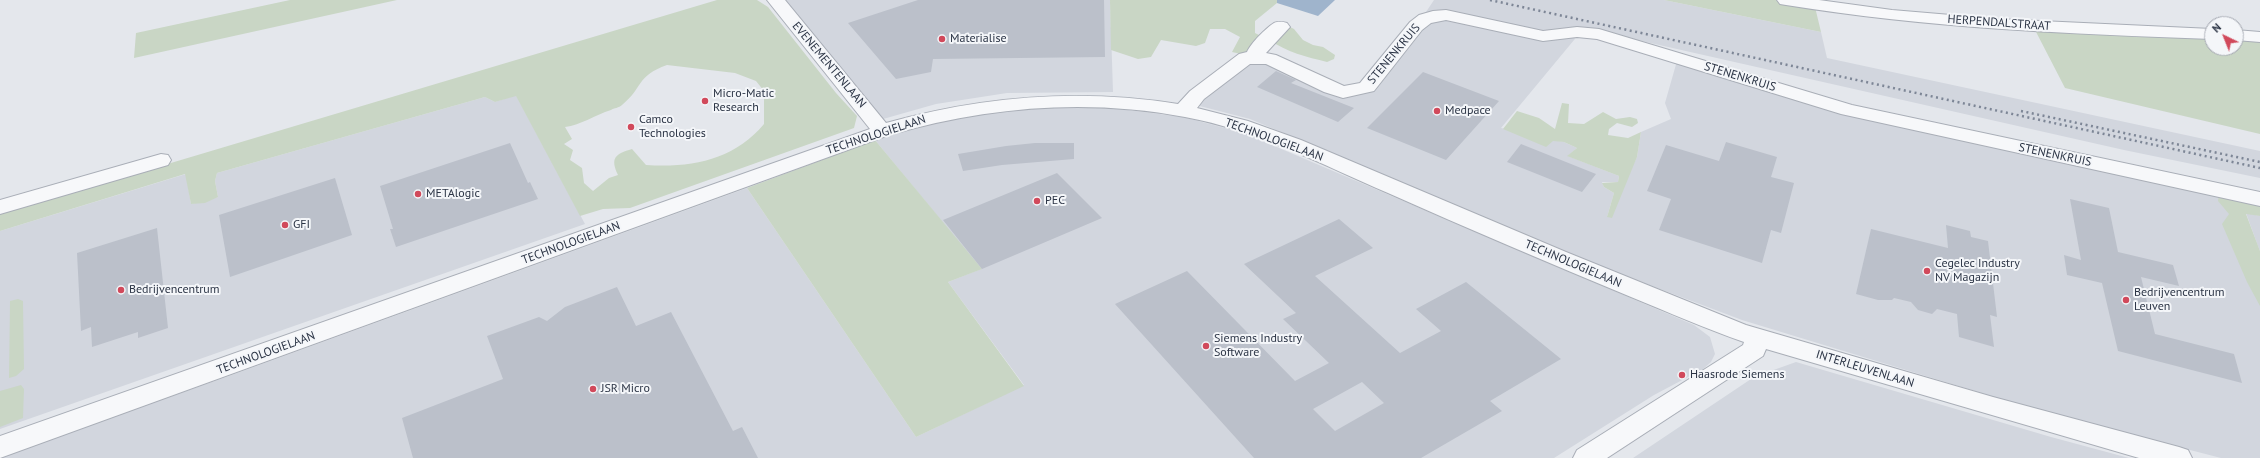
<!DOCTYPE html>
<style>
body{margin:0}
#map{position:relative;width:2260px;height:458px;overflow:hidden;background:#e4e7ec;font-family:"PT Sans",sans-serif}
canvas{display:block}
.north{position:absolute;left:2204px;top:16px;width:40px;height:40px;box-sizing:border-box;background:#f4f6f9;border:1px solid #a4a8b1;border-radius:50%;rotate:317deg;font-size:11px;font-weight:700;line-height:16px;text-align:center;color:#2b3445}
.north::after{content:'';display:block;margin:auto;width:14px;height:18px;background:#d1495b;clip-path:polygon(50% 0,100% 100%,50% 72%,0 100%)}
</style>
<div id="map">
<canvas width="2260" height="458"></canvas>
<div class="north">N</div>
</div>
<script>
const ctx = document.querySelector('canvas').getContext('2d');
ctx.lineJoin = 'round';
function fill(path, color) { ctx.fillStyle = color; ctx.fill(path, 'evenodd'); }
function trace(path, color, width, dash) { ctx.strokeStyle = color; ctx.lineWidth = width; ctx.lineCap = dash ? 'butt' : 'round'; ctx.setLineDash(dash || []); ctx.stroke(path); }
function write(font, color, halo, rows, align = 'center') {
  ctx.font = font + ' "PT Sans",sans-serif'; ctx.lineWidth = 4; ctx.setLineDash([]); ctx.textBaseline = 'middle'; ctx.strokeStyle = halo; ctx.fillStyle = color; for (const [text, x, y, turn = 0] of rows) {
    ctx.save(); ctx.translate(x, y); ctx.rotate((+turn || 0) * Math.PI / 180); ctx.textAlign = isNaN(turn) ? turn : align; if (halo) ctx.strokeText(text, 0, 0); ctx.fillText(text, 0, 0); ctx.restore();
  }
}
fill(new Path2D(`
 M 776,0 L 1110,0 L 1113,92 L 1007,93 L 936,104 L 876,121 Z
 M 1434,0 L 1664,0 L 1821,32 L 1827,58 L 2260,151 L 2260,178 L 2124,150 L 1584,28 L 1501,128 L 1564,142 L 1577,148 L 1568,156 L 1619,176 L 1618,182 L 1602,182 L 1604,187 L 1614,193 L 1607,217 L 1637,157 L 1641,132 L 1671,119 L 1665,103 L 1677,61 L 1843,112 L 2235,196 L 2260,266 L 2260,458 L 2221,458 L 2047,413 L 1742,320 L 1599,266 L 1250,119 L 1188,103 L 1255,57 L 1355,91 L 1416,27 Z
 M 516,95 L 585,224 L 0,429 L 0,231 L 186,174 L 191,204 L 218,197 L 215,181 L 217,173 L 485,97 L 495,102 Z
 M 1068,107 L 1128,110 L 1183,117 L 1244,133 L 1694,325 L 1710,337 L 1715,354 L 1711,362 L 1703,369 L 1654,395 L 1554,458 L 0,458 L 0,456 L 229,376 L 747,188 L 916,437 L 1024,385 L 948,282 L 981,269 L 875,140 L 923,124 L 1000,111 Z
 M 2246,213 L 2260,216 L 2260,251 L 2258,246 Z
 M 1796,362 L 2051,437 L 2129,458 L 1633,458 L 1754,377 Z`), '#d2d6de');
fill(new Path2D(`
 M 290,0 L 397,0 L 134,58 L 136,33 Z
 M 717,0 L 757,0 L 768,7 L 836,93 L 857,116 L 854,128 L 630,208 L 603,209 L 580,216 L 516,96 L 495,102 L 485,97 L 217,173 L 215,181 L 218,197 L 205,203 L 191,204 L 185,174 L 0,231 L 0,214 ZM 667,65 L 735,73 L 756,81 L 764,91 L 764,124 C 734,160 692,168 646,165 L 632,149 C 615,154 610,158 618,175 L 609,178 L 593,191 L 584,183 L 582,168 L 570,160 L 573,150 L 564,144 L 572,139 L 565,127 C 581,125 595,115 611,110 C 614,108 619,108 622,105 C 643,88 636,76 667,65 Z
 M 1110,0 L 1277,0 L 1277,3 L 1255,21 L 1255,33 L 1267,39 L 1255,57 L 1232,52 L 1240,37 L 1225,29 L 1210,29 L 1205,43 L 1196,46 L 1161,40 L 1151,57 L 1138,59 L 1111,50 Z
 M 1664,0 L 1776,0 L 1815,7 L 1821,32 Z
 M 1290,27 L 1294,29 L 1303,40 L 1313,45 L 1323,47 L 1335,55 L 1334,59 L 1327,62 C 1307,57 1286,52 1270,40 L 1282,28 Z
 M 2034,28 L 2212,38 L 2212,48 L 2236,48 L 2236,39 L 2260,41 L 2260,134 L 2065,88 Z
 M 1562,103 L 1569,104 L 1568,123 L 1584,124 L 1603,112 L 1616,119 L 1630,117 L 1637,119 L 1638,123 L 1632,127 L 1617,123 L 1609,129 L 1608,135 L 1628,138 L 1641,132 L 1637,157 L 1612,218 L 1607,217 L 1614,193 L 1604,187 L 1602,183 L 1618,182 L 1619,176 L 1567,156 L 1577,148 L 1564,142 L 1553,141 L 1546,147 L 1503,129 L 1517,111 L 1539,118 L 1555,129 Z
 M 875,140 L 982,269 L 948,282 L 1024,386 L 916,437 L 747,188 Z
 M 2219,194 L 2260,201 L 2260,216 L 2246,214 L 2260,251 L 2260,306 L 2247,282 L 2222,224 L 2229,214 L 2218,201 Z
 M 18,299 L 23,301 L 24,369 L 16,376 L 9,378 L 10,301 Z
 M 21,385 L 24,389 L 23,418 L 0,427 L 0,391 Z`), '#c9d6c5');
fill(new Path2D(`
 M 1277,0 L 1335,0 L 1318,16 L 1277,3 Z`), '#9fb4cc');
fill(new Path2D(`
 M 918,0 L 1104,0 L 1105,57 L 933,59 L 931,72 L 896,79 L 848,23 Z
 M 1276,71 L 1296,80 L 1291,83 L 1354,108 L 1338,122 L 1257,87 Z
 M 1423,72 L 1499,101 L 1446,160 L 1367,128 Z
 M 1726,142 L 1777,157 L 1771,177 L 1794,183 L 1781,233 L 1771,230 L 1762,263 L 1659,230 L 1671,199 L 1647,191 L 1666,145 L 1719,161 Z
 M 510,143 L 528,183 L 530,182 L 538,199 L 396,247 L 390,229 L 393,229 L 380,186 Z
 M 1035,143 L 1074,143 L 1074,159 L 1002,165 L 963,171 L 958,154 L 1006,146 Z
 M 1521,144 L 1596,174 L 1582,192 L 1507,162 Z
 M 1057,173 L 1102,218 L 982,269 L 943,220 Z
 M 335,178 L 352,235 L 230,277 L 219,215 Z
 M 2070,199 L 2109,208 L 2118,252 L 2173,265 L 2179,286 L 2141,277 L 2155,334 L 2234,354 L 2242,383 L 2118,351 L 2102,283 L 2067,275 L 2064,255 L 2081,260 Z
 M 1339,219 L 1373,248 L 1315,276 L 1400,353 L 1441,331 L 1416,309 L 1466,282 L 1561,359 L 1490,401 L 1502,411 L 1421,458 L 1254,458 L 1115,304 L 1187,271 L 1295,381 L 1329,363 L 1283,319 L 1296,313 L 1244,264 ZM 1362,382 L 1384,403 L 1335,431 L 1313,409 Z
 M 1946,225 L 1970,231 L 1971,237 L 1988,241 L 1997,317 L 1990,315 L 1994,347 L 1959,337 L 1957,314 L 1937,309 L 1932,314 L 1918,310 L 1911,302 L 1894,298 L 1892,300 L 1878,300 L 1856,294 L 1871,229 L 1948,248 Z
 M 157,228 L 168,328 L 138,338 L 138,332 L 92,347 L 91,327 L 81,331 L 77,253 Z
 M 617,287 L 636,326 L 671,312 L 733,431 L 742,427 L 758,458 L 413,458 L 402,418 L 503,379 L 487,336 L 539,317 L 547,321 L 565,307 Z`), '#bbc0ca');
const minor = new Path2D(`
 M 767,0 L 785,0 L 886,123 C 983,96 1079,88 1178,104 L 1190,91 L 1239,54 L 1247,52 C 1251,43 1266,28 1274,23 C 1279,21 1283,22 1287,23 L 1290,27 L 1266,53 L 1276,55 L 1344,86 L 1360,83 L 1410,22 L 1419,15 L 1433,11 L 1446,10 L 1543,31 L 1577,27 L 1599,29 L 1852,105 L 2260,192 L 2260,206 L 1841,114 L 1597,39 L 1577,37 L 1543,41 L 1446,20 L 1431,23 L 1422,30 L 1374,91 L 1343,98 L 1324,92 L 1266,64 L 1250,64 L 1204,99 L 1197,108 L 1248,121 L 1301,140 L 1566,252 L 1746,325 L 1993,397 L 2179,447 L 2188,450 L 2192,458 L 2139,458 L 1766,349 L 1763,356 L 1607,458 L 1573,458 L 1577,450 L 1743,345 L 1744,342 C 1706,329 1668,312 1631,297 C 1549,263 1469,229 1388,193 C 1323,165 1256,130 1185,117 C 1085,98 986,107 889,135 L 0,458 L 0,436 L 870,129 Z
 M 1777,0 L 1819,0 L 1892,10 L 1998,19 L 2212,29 L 2212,39 C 2069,34 1927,28 1786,5 L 1780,4 Z
 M 2236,30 L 2260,32 L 2260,42 L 2236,40 Z
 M 161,154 L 168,155 L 171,160 L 168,165 L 0,214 L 0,200 Z`);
trace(minor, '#a9aeb7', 2);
fill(minor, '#f7f8fa');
trace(new Path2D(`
 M 1490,0 L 2260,168
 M 2021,111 L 2260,162`), '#7d8696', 2.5, [2, 3.5]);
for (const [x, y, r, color] of [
 [942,39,4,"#d1495b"],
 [705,101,4,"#d1495b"],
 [1437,111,4,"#d1495b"],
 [631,127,4,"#d1495b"],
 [418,194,4,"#d1495b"],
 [1037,201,4,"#d1495b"],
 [285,225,4,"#d1495b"],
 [1927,271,4,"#d1495b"],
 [121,290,4,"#d1495b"],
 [2126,300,4,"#d1495b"],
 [1206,346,4,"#d1495b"],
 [1682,375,4,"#d1495b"],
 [593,389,4,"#d1495b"]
]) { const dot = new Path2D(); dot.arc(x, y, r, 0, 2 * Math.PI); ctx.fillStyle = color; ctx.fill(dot); trace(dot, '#f4f6f9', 1.5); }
write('12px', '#2b3445', '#f4f6f9', [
 ["HERPENDALSTRAAT",1999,23,4],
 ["STENENKRUIS",1394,54,-50],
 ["EVENEMENTENLAAN",829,65,50],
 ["STENENKRUIS",1740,77,17],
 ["TECHNOLOGIELAAN",876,135,-18],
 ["TECHNOLOGIELAAN",1274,140,20],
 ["STENENKRUIS",2055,155,12],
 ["TECHNOLOGIELAAN",571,243,-20],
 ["TECHNOLOGIELAAN",1573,264,23],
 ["TECHNOLOGIELAAN",266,353,-20],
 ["INTERLEUVENLAAN",1865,369,17]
]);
write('12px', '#2b3445', '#f4f6f9', [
 ["Materialise",950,39],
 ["Micro-Matic",713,94],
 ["Research",713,108],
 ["Medpace",1445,111],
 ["Camco",639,120],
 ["Technologies",639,134],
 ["METAlogic",426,194],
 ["PEC",1045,201],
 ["GFI",293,225],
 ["Cegelec Industry",1935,264],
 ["NV Magazijn",1935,278],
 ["Bedrijvencentrum",129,290],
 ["Bedrijvencentrum",2134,293],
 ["Leuven",2134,307],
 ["Siemens Industry",1214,339],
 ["Software",1214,353],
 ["Haasrode Siemens",1690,375],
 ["JSR Micro",601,389]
], 'left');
</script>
